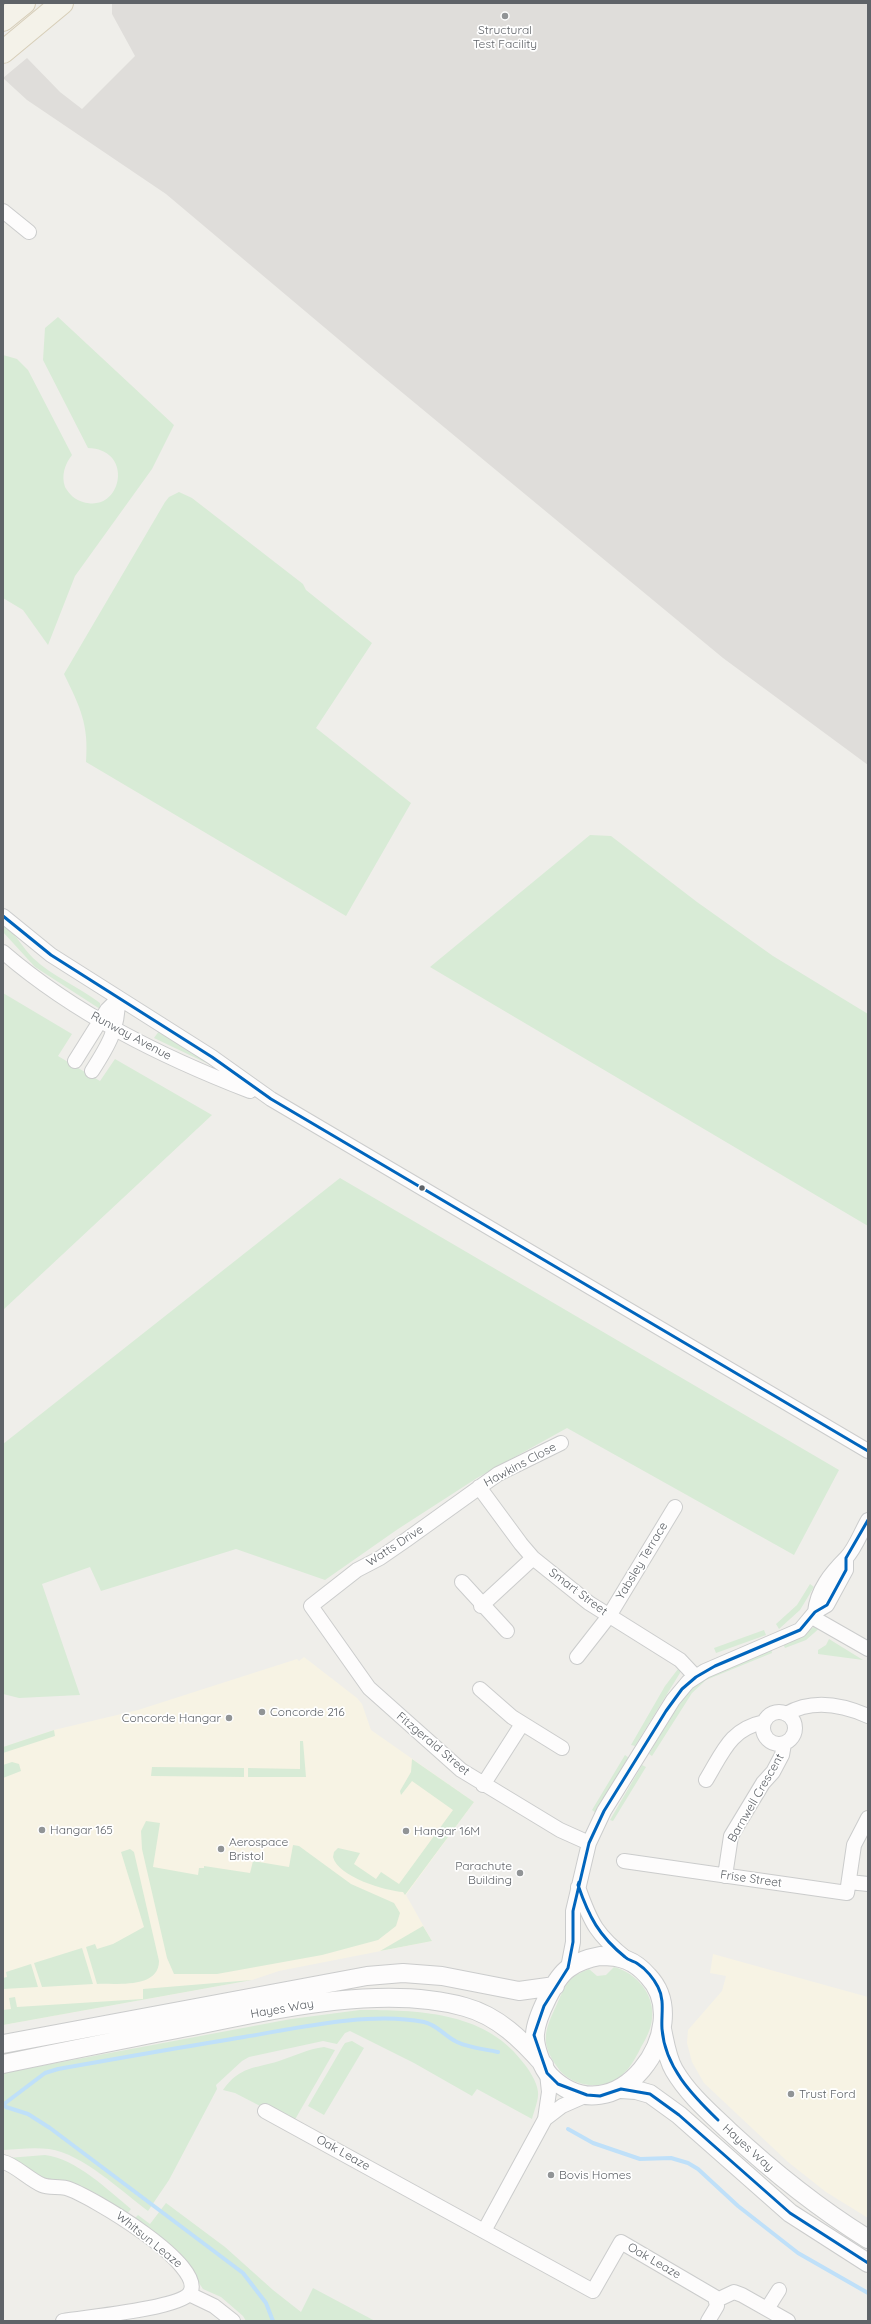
<!DOCTYPE html>
<style>
body{margin:0}
#map{position:relative;width:871px;height:2324px;overflow:hidden;background:#efeeea;font-family:Quicksand,sans-serif}
canvas{display:block}
.frame{position:absolute;inset:0;border:4px solid #5f6368;pointer-events:none}
</style>
<div id="map">
<canvas width="871" height="2324"></canvas>
<div class="frame"></div>
</div>
<script>
const ctx = document.querySelector('canvas').getContext('2d');
ctx.lineJoin = 'round';
function fill(path, color) { ctx.fillStyle = color; ctx.fill(path, 'evenodd'); }
function trace(path, color, width, dash) { ctx.strokeStyle = color; ctx.lineWidth = width; ctx.lineCap = dash ? 'butt' : 'round'; ctx.setLineDash(dash || []); ctx.stroke(path); }
function write(font, color, halo, rows, align = 'center') {
  ctx.font = font + ' Quicksand,sans-serif'; ctx.lineWidth = 3.5; ctx.setLineDash([]); ctx.textBaseline = 'middle'; ctx.strokeStyle = halo; ctx.fillStyle = color; for (const [text, x, y, turn = 0] of rows) {
    ctx.save(); ctx.translate(x, y); ctx.rotate((+turn || 0) * Math.PI / 180); ctx.textAlign = isNaN(turn) ? turn : align; if (halo) ctx.strokeText(text, 0, 0); ctx.fillText(text, 0, 0); ctx.restore();
  }
}
fill(new Path2D(`
 M 304,1657 L 357,1698 L 362,1704 L 371,1730 L 474,1802 L 406,1895 L 432,1941 L 279,1971 L 252,1980 L 3,2025 L 3,1747 L 54,1730 L 138,1710 L 297,1659 L 299,1661 Z
 M 713,1954 L 868,1997 L 868,2218 L 826,2192 L 788,2162 L 704,2083 L 692,2062 L 687,2043 L 688,2030 L 722,1991 L 726,1976 L 710,1973 Z`), '#f7f3e4');
fill(new Path2D(`
 M 112,3 L 868,3 L 868,765 L 723,658 L 375,370 L 166,194 L 27,100 L 3,78 L 27,58 L 60,92 L 82,109 L 135,56 L 112,14 Z`), '#dfddda');
fill(new Path2D(`
 M 58,317 L 174,425 L 152,469 L 75,576 L 48,645 L 23,610 L 3,598 L 3,355 L 17,359 L 28,370 L 72,455 C 65,464 61,475 65,487 C 69,494 75,500 83,502 C 122,514 135,449 88,448 L 43,360 L 45,328 Z
 M 179,492 L 192,498 L 303,584 L 306,590 L 372,643 L 316,728 L 411,803 L 346,916 L 86,762 C 89,724 80,707 64,674 L 165,502 L 169,497 Z
 M 590,835 L 611,836 L 697,902 L 773,956 L 868,1014 L 868,1226 L 430,967 Z
 M 3,923 C 16,934 22,947 33,958 C 52,976 79,987 100,1003 L 100,1009 L 35,967 L 3,932 Z
 M 3,993 L 72,1034 L 58,1056 L 100,1081 L 115,1059 L 212,1115 L 3,1310 Z
 M 159,1031 L 217,1068 L 154,1038 Z
 M 340,1178 L 839,1470 L 794,1555 L 567,1428 L 477,1478 L 398,1529 L 325,1580 L 236,1549 L 101,1591 L 90,1567 L 42,1584 L 80,1695 L 19,1698 L 3,1694 L 3,1444 Z
 M 810,1584 L 814,1587 L 800,1610 L 779,1629 L 776,1624 L 797,1605 Z
 M 815,1626 L 822,1626 L 806,1640 L 785,1648 L 783,1644 L 798,1638 Z
 M 764,1630 L 766,1635 L 716,1653 L 714,1648 Z
 M 829,1639 L 863,1660 L 818,1654 L 818,1650 L 826,1645 Z
 M 771,1648 L 772,1653 L 706,1680 L 692,1693 L 652,1756 L 649,1754 C 666,1726 682,1690 712,1673 C 730,1663 752,1656 771,1648 Z
 M 681,1665 L 680,1673 L 635,1746 L 631,1745 L 665,1686 Z
 M 54,1730 L 55,1736 L 3,1753 L 3,1747 Z
 M 300,1741 L 303,1741 L 306,1777 L 248,1777 L 248,1768 L 300,1769 Z
 M 625,1755 L 629,1758 L 596,1813 L 592,1810 Z
 M 412,1759 L 474,1802 L 405,1895 L 403,1892 C 386,1891 338,1877 333,1857 L 334,1852 L 338,1848 L 360,1853 L 354,1864 L 376,1879 L 381,1872 L 399,1884 L 453,1810 L 412,1781 L 401,1795 L 400,1791 L 411,1772 Z
 M 12,1762 L 19,1764 L 21,1771 L 3,1778 L 3,1765 Z
 M 642,1765 L 646,1767 L 613,1821 L 610,1820 Z
 M 152,1767 L 244,1768 L 244,1777 L 151,1776 Z
 M 146,1821 L 160,1823 L 153,1867 L 198,1875 L 199,1868 L 204,1868 L 204,1866 L 250,1873 L 253,1861 L 289,1867 L 293,1845 L 299,1846 L 351,1884 L 394,1903 L 400,1913 L 396,1926 L 378,1940 L 322,1955 L 217,1974 L 174,1974 L 167,1958 L 142,1849 L 141,1831 Z
 M 130,1849 L 134,1852 L 159,1961 C 159,1989 116,1983 97,1984 L 86,1947 L 95,1944 L 97,1949 L 113,1944 L 144,1927 L 121,1852 Z
 M 423,1926 L 432,1941 L 380,1951 Z
 M 82,1948 L 93,1984 L 42,1987 L 34,1963 Z
 M 31,1964 L 38,1987 L 3,1989 L 3,1978 L 7,1977 L 6,1972 Z
 M 614,1967 C 637,1973 655,1995 652,2019 C 651,2029 646,2039 641,2047 C 629,2073 614,2090 583,2084 C 574,2082 563,2076 558,2068 C 539,2042 545,2030 557,2004 C 561,1995 565,1984 573,1977 C 577,1974 584,1971 589,1969 L 597,1976 L 606,1975 Z
 M 252,1980 L 3,2025 L 3,2010 L 11,2009 L 9,1998 L 15,1997 L 17,2007 L 143,1999 L 143,1989 Z
 M 360,2010 C 416,2010 483,2011 521,2060 C 528,2068 537,2081 538,2092 C 539,2099 534,2111 532,2119 L 477,2089 L 472,2096 L 414,2063 L 350,2031 L 345,2033 L 337,2044 L 323,2041 L 249,2057 L 242,2061 L 216,2085 L 217,2089 L 169,2180 L 148,2211 C 121,2191 83,2154 49,2149 C 34,2147 18,2149 3,2150 L 3,2073 L 291,2019 Z
 M 352,2041 L 364,2048 L 324,2115 L 308,2106 L 343,2046 L 345,2043 Z
 M 324,2047 L 335,2050 L 293,2123 L 235,2093 L 223,2090 C 240,2066 254,2069 279,2061 C 294,2056 308,2049 324,2047 Z
 M 45,2155 C 75,2158 108,2190 131,2209 L 126,2215 L 43,2183 L 8,2158 Z
 M 166,2203 L 225,2247 L 273,2290 L 301,2312 L 313,2288 L 375,2321 L 246,2321 L 243,2316 L 221,2297 L 203,2289 L 193,2274 L 134,2219 L 138,2215 L 150,2224 Z`), '#d8ebd6');
trace(new Path2D(`
 M 568,2129 L 593,2143 L 640,2159 L 671,2158 L 688,2163 L 698,2169 L 738,2206 L 798,2253 L 868,2293
 M 273,2321 L 266,2303 L 243,2273 L 50,2128 L 28,2114 L 6,2107 L 4,2104 L 45,2073 L 58,2069 C 120,2058 182,2047 244,2037 C 297,2028 371,2011 424,2022 C 438,2025 444,2036 457,2042 C 469,2048 485,2049 498,2052`), '#bfe0f9', 4);
const minor = new Path2D(`
 M 3,211 L 29,232
 M 3,916 L 51,955 L 212,1057 L 271,1099 L 868,1451
 M 3,952 C 75,1014 162,1057 250,1091
 M 75,1061 L 107,1010 L 118,999
 M 92,1071 C 108,1046 118,1030 118,999
 M 561,1443 L 498,1474 L 406,1540 L 380,1558 L 357,1570 L 311,1606 L 369,1688 L 461,1770 L 560,1830 L 589,1843
 M 479,1487 L 521,1544 L 533,1558 L 589,1603 L 680,1660 L 696,1677
 M 462,1582 L 507,1631
 M 481,1606 L 533,1558
 M 815,1612 C 817,1590 831,1573 846,1558 C 855,1549 861,1532 868,1520
 M 812,1617 L 868,1649
 M 577,1657 L 609,1616 L 675,1507
 M 480,1689 L 512,1717 L 562,1748
 M763 1728a16 16 0 1 1 32 0a16 16 0 1 1-32 0Z
 M 786,1714 C 812,1699 841,1704 868,1716
 M 706,1780 C 723,1752 730,1729 764,1722
 M 483,1785 L 522,1724
 M 624,1861 L 847,1893 L 854,1845 L 868,1818
 M 725,1876 L 731,1836 L 763,1783 L 773,1772 L 782,1755 L 784,1744
 M 849,1882 L 868,1884
 M 578,1887 C 591,1924 597,1935 627,1959
 M 568,1968 L 573,1942 L 573,1911 L 589,1843 L 604,1811 L 673,1700 L 688,1682 L 705,1671 L 800,1630 L 815,1612 L 827,1605 L 846,1570 L 846,1558
 M 265,2111 L 593,2291 L 621,2242 L 715,2297 L 717,2306 L 708,2321
 M 545,2119 L 562,2106 L 587,2095
 M 3,2162 C 14,2164 30,2180 42,2185 C 49,2188 58,2186 66,2188 C 88,2194 211,2267 189,2294 C 176,2309 85,2317 63,2321
 M 484,2231 L 545,2119 L 549,2092 L 547,2073
 M 189,2294 L 214,2306 L 233,2321
 M 717,2300 L 734,2292 L 742,2295 L 788,2321
 M 767,2309 L 779,2290`);
const tertiary = new Path2D(`
 M 600,1956 C 621,1956 634,1960 648,1976 C 697,2027 615,2141 550,2076 C 542,2068 534,2046 535,2034 C 536,2018 555,1977 569,1968 C 579,1961 589,1958 600,1956 Z
 M 662,2029 C 665,2043 667,2058 674,2070 C 688,2094 709,2112 729,2131 C 772,2171 818,2208 868,2239
 M 3,2044 L 367,1976 L 403,1973 L 442,1976 L 519,1991 L 555,1986
 M 3,2064 C 66,2051 129,2038 193,2026 C 274,2009 384,1984 465,2007 C 498,2016 522,2040 544,2065
 M 621,2089 L 636,2090 L 650,2094 L 679,2115 L 790,2213 L 868,2263`);
const primary = new Path2D(`
 M 3,20 L 24,3
 M 3,52 L 62,3`);
trace(minor, '#cbcccc', 16);
trace(tertiary, '#cbcccc', 20);
trace(primary, '#d7ceb8', 24);
trace(minor, '#fdfcfc', 14);
trace(tertiary, '#fdfcfc', 18);
trace(primary, '#f4f2e9', 22);
trace(new Path2D(`
 M 3,916 L 51,955 L 212,1057 L 271,1099 L 868,1451
 M 868,1520 L 846,1558 L 846,1570 L 827,1605 L 815,1612 L 800,1630 L 715,1666 L 696,1677 L 682,1689 L 666,1711 L 604,1811 L 589,1843 L 573,1911 L 573,1942 L 568,1968 L 544,2006 L 534,2035 L 547,2073 L 558,2084 L 587,2095 L 600,2096 L 621,2089 L 650,2094 L 679,2115 L 790,2213 L 868,2263
 M 579,1882 L 578,1885 C 589,1917 599,1936 625,1957 C 629,1961 634,1961 638,1964 C 646,1969 654,1979 658,1987 C 665,2000 661,2015 662,2029 C 665,2067 692,2095 718,2120`), '#0065bd', 3);
for (const [x, y, r, color] of [
 [505,16,4,"#919496"],
 [422,1188,3.5,"#5f6368"],
 [262,1712,4,"#919496"],
 [229,1718,4,"#919496"],
 [42,1830,4,"#919496"],
 [406,1831,4,"#919496"],
 [221,1849,4,"#919496"],
 [520,1873,4,"#919496"],
 [791,2094,4,"#919496"],
 [551,2175,4,"#919496"]
]) { const dot = new Path2D(); dot.arc(x, y, r, 0, 2 * Math.PI); ctx.fillStyle = color; ctx.fill(dot); trace(dot, '#fff', 1.5); }
write('12px', '#5f6368', '#fff', [
 ["Structural",505,30,"center"],
 ["Test Facility",505,44,"center"],
 ["Concorde 216",270,1712],
 ["Concorde Hangar",221,1718,"right"],
 ["Hangar 165",50,1830],
 ["Hangar 16M",414,1831],
 ["Aerospace",229,1842],
 ["Bristol",229,1856],
 ["Parachute",512,1866,"right"],
 ["Building",512,1880,"right"],
 ["Trust Ford",799,2094],
 ["Bovis Homes",559,2175]
], 'left');
write('12px', '#5f6368', '#fff', [
 ["Runway Avenue",131,1036,28],
 ["Hawkins Close",520,1465,-28],
 ["Watts Drive",395,1546,-33],
 ["Yabsley Terrace",642,1561,-59],
 ["Smart Street",578,1592,37],
 ["Fitzgerald Street",433,1744,40],
 ["Barnwell Crescent",756,1798,-60],
 ["Frise Street",751,1879,8],
 ["Hayes Way",282,2009,-10],
 ["Hayes Way",748,2148,42],
 ["Oak Leaze",343,2153,29],
 ["Whitsun Leaze",149,2240,39],
 ["Oak Leaze",654,2261,30]
]);
</script>
